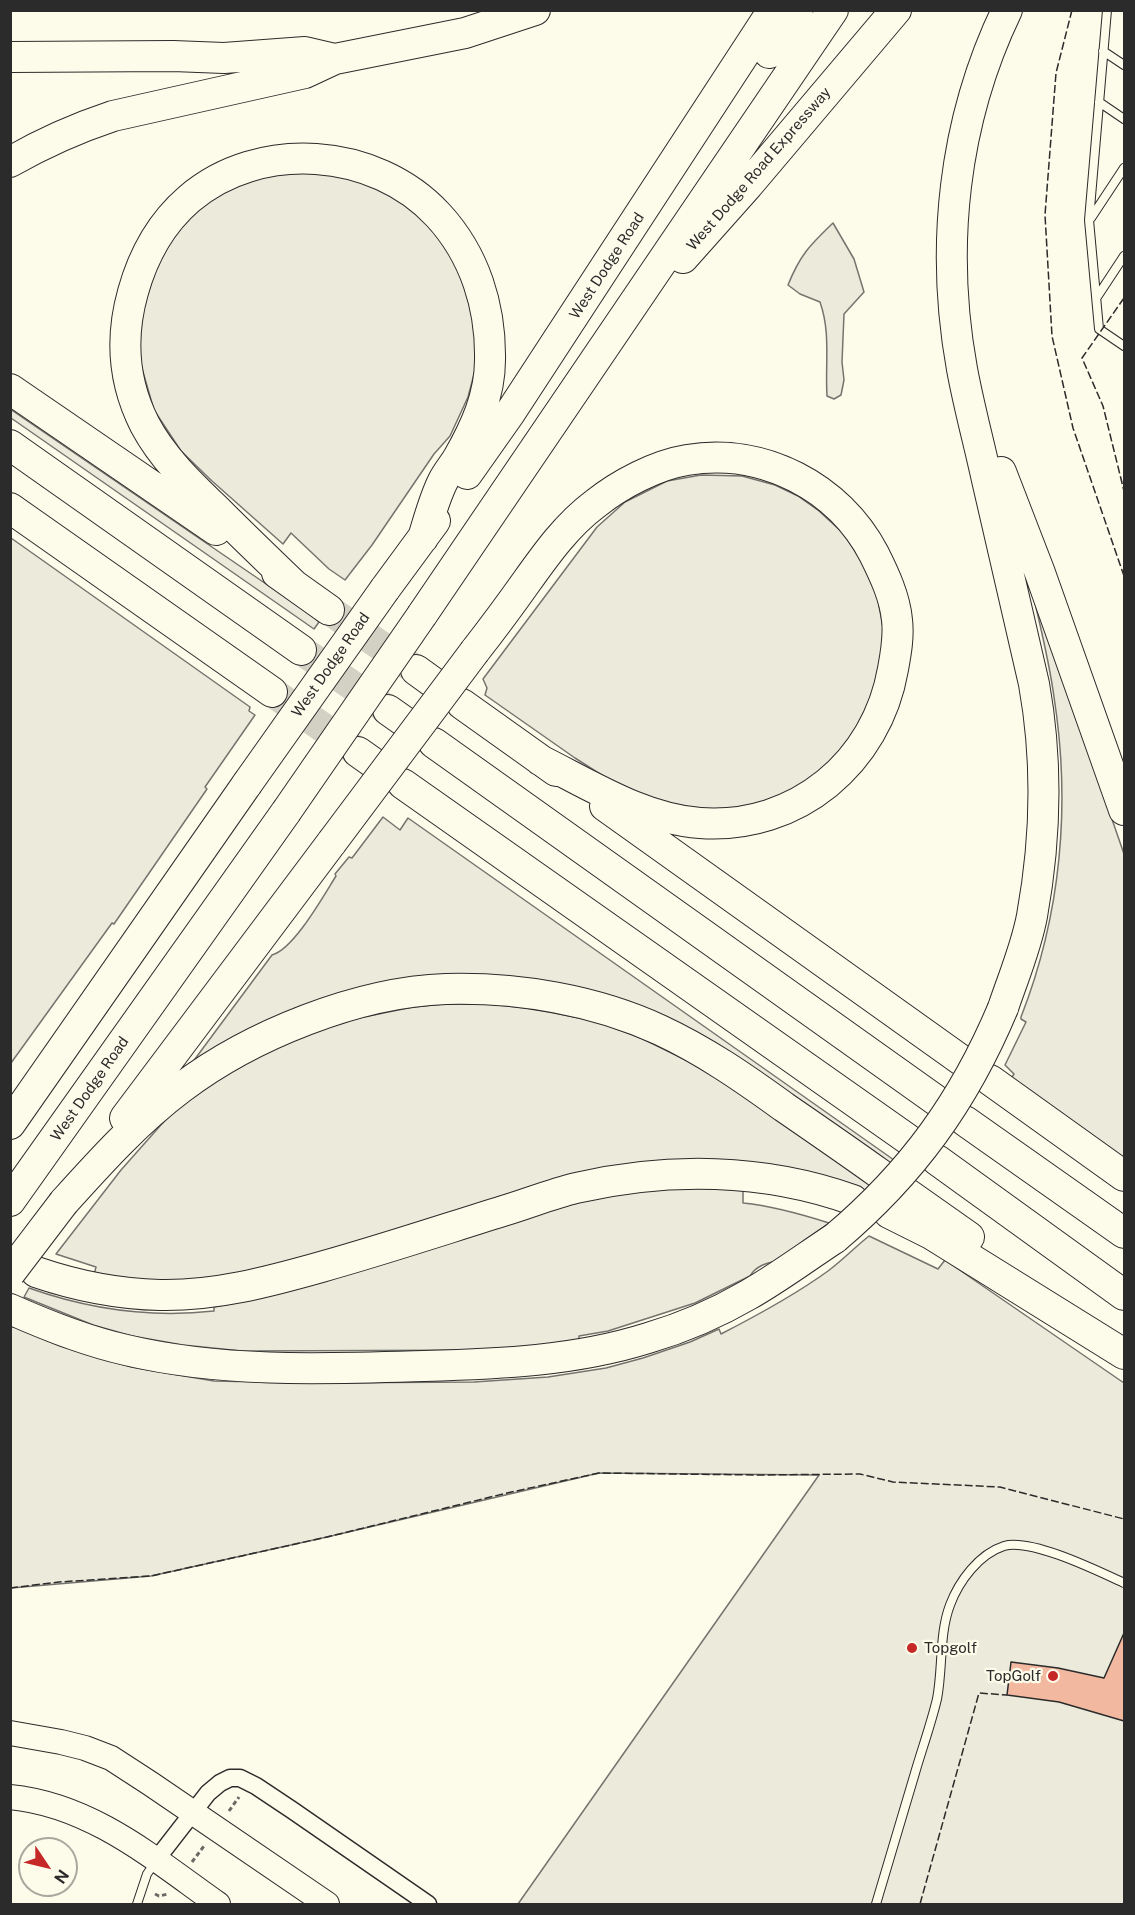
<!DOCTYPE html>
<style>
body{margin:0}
#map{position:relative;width:1135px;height:1915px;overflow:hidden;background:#fdfbea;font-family:"Public Sans",sans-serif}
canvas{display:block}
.frame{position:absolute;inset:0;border:12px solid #2b2b2b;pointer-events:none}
.north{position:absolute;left:18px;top:1837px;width:60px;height:60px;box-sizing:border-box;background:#fdfbea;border:2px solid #a9a89e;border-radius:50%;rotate:125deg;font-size:16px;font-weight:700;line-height:24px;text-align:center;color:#2b2b2b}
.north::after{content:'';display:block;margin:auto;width:21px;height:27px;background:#c62828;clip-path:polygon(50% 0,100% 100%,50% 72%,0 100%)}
</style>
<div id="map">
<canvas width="1135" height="1915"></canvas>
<div class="frame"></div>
<div class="north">N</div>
</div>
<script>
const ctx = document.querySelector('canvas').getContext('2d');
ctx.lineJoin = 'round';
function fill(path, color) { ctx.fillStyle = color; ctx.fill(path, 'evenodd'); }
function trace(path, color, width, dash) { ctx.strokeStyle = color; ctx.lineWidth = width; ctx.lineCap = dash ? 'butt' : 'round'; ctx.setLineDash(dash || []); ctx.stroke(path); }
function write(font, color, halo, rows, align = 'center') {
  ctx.font = font + ' "Public Sans",sans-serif'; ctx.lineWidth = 4.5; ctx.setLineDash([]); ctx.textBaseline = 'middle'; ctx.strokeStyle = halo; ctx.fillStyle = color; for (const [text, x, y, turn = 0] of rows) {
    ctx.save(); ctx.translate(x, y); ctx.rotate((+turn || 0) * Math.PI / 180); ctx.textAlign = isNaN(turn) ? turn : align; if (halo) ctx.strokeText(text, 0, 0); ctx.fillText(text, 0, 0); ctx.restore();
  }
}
const green = new Path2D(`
 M 332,170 L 389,189 L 425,213 L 468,278 L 478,359 L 468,397 L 450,436 L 434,454 L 372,545 L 345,580 L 329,569 L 291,533 L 283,544 L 212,481 L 181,451 L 154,410 L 139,358 L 142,308 L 156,268 L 175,234 L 205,203 L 241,183 L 278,173 Z
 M 833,223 L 854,259 L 864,292 L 844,314 L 842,362 L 844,380 L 841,395 L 834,399 L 827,396 C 825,364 831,333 820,302 L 800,294 L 788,285 C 800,255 810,245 833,223 Z
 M 10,409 L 310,614 L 319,622 L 314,629 L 11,418 Z
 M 701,475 L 742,476 L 775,485 L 798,496 L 819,511 L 843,533 L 865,565 L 876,590 L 883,627 L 885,657 L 864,727 L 822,777 L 759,809 L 692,814 L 633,795 L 575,758 L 485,695 L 487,688 L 483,679 L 597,527 L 625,502 L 667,481 Z
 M 11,538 L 250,707 L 249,711 L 255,715 L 205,787 L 207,789 L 114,924 L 112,923 L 11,1063 Z
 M 1031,585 L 1124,854 L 1124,1161 L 1010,1080 L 1014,1074 L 1005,1065 L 1026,1022 L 1021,1019 L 1021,1017 C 1061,915 1071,805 1054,697 C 1049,659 1039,622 1031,585 Z
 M 383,817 L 400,830 L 408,818 L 894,1160 L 885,1169 L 732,1063 L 471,979 L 192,1063 L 272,955 C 294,949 324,895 336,876 L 335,874 L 349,857 L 352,858 Z
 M 444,1004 L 490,1004 L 534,1009 L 599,1022 L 643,1039 L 704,1069 L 872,1185 L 862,1194 L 746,1162 L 250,1279 L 92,1283 L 96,1267 L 56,1254 L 121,1170 L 160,1126 L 175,1110 L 215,1079 L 255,1056 L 339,1022 L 413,1007 Z
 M 670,1188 L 743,1189 L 743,1203 C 772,1206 801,1214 829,1223 L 777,1261 C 766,1263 756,1266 750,1276 L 695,1303 L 608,1331 L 579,1336 L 579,1341 L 500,1350 L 242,1351 L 183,1345 L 132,1336 L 93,1325 L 24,1297 L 29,1288 C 88,1309 151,1318 214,1311 L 214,1307 L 261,1298 L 294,1289 L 538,1213 L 608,1195 Z
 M 869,1236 L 938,1269 L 945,1260 L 1124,1383 L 1124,1904 L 518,1904 L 819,1475 L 599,1473 L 327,1537 L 151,1576 L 11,1588 L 10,1328 L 14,1326 L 60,1346 L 131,1367 L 214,1381 L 310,1383 L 474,1382 L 548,1377 L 606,1368 L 643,1358 L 690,1342 L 719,1329 L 721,1334 C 758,1315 795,1295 828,1271 C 844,1259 854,1248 869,1236 Z`);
fill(green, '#ecebdb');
trace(green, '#74746e', 1.5);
const building = new Path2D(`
 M 1124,1633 L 1124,1721 L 1059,1702 L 1007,1695 L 1011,1662 L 1058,1668 L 1104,1678 Z`);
fill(building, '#f2b8a0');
trace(building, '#2b2b2b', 1.5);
trace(new Path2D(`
 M 329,610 L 416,670
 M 301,650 L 388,710
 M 272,692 L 358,752`), '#d3d1c4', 30, [30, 15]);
const lane = new Path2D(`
 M 1107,10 L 1089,220 L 1099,329 L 1124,346
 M 1103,51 L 1124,65
 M 1099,102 L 1124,119
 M 1091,218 L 1124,168
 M 1097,297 L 1124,256
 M 137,1904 L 147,1874 L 156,1861
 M 876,1904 C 889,1861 902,1817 915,1773 C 922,1749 931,1724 937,1699 C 943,1668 939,1634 950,1605 C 959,1581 979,1554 1004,1546 C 1031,1538 1098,1571 1124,1583`);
const street = new Path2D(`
 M 156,1860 L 208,1793 L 220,1783 L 230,1778 L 240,1778 L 256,1786 L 292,1810 L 428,1904`);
const secondary = new Path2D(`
 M 10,1733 L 61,1742 L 85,1748 L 111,1758 L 151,1784 L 327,1904
 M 10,1797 C 92,1805 154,1859 218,1904`);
const highway = new Path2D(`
 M 769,53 L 798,10
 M 10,57 L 173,56 L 224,58 L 305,52 L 335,59
 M 10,162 C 43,143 77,128 113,116 L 305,73 L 335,59 L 465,33 L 535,10
 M 683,258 L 748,185 L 896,10
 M 10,389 L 216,530
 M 10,445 L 301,650
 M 1001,472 L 1040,573 L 1124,810
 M 467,474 L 510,413 L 773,10
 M 10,508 L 272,692
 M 277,573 L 329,610
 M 294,585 C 269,561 244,537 219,512 C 192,486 163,459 145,425 C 123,382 120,338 133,292 C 143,256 160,224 189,199 C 259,139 375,147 438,215 C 475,255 491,307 490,360 C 490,396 475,428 458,458 C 453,466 447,473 443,481 C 434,499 429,519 423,538
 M 385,589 L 435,521
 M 422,615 L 833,10
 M 475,651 C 493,628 510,605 527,581 C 547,553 567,525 595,504 C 620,484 656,465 687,460 C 763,447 839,487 874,554 C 884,574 895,597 897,620 C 899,636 896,653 893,669 C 877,762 797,830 700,823 C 643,819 590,785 540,760
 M 416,670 L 434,683
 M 462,704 L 556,771
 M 388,710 L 405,722
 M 434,743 L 937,1101
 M 358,752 L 375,764
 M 403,784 L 909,1140
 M 605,806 L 961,1060
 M 1003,1008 C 1013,978 1026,948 1032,916 C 1046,839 1048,762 1034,684 C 1018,616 1003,548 987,480 C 979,443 969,407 962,369 C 940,248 953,122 1007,10
 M 990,1080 L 1124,1176
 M 125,1118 L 332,842
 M 965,1121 L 1124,1233
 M 10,1124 L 247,784
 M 937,1160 L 1124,1295
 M 908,1194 L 969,1237
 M 10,1201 L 286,812
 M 64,1202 C 101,1161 137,1121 181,1088 C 251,1035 358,992 446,989 C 518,987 595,1000 660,1030 C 705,1051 744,1078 784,1107 C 816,1129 848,1151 880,1174
 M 889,1213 L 931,1234 L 1124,1354
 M 36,1272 C 77,1286 118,1294 160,1295 C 215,1296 268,1282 321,1267 C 382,1250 442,1230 503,1211 C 527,1204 551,1194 576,1188 C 668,1167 764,1168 853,1200
 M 10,1309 C 48,1326 86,1341 126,1350 C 223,1373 325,1369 424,1366 C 499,1364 575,1361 648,1338 C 682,1328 717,1313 748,1295 C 778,1278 806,1257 835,1238`);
trace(lane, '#2b2b2b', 10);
trace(street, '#2b2b2b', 19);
trace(secondary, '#2b2b2b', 26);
trace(highway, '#2b2b2b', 32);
trace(new Path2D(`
 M 229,1811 L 239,1797
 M 192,1862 L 204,1846
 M 155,1894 L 159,1896 L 168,1894`), '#6a6964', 3, [4.5, 3]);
trace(lane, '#fdfbea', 8);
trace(street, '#fdfbea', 16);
trace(secondary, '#fdfbea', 24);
trace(highway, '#fdfbea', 30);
const highwayBridge = new Path2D(`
 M 247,784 L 385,589
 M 286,812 L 422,615
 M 332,842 L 475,651
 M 835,1238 C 912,1173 964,1101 1003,1008
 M 10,1273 L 64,1202`);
trace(highwayBridge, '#2b2b2b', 32, []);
trace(highwayBridge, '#fdfbea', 30);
trace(new Path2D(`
 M 1072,10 L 1056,73 L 1045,215 L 1052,336 L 1073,428 L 1124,576
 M 1124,298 L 1082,358 L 1103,406 L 1124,491
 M 10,1588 L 59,1582 L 151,1576 L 327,1537 L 507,1493 L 599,1473 L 756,1475 L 860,1474 L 893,1482 L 1000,1487 L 1124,1519
 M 920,1904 L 979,1693 L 1007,1695`), '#2b2b2b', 1.5, [8, 3]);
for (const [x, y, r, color] of [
 [912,1648,6,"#c62828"],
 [1053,1676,6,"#c62828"]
]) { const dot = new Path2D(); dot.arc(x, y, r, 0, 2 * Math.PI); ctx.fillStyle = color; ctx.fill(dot); trace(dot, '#fdfbea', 2); }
write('15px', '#2b2b2b', '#fdfbea', [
 ["West Dodge Road Expressway",759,169,-49],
 ["West Dodge Road",607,266,-57],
 ["West Dodge Road",331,665,-55],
 ["West Dodge Road",90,1089,-55]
]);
write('15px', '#2b2b2b', '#fdfbea', [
 ["Topgolf",924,1648],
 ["TopGolf",1041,1676,"right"]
], 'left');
</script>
